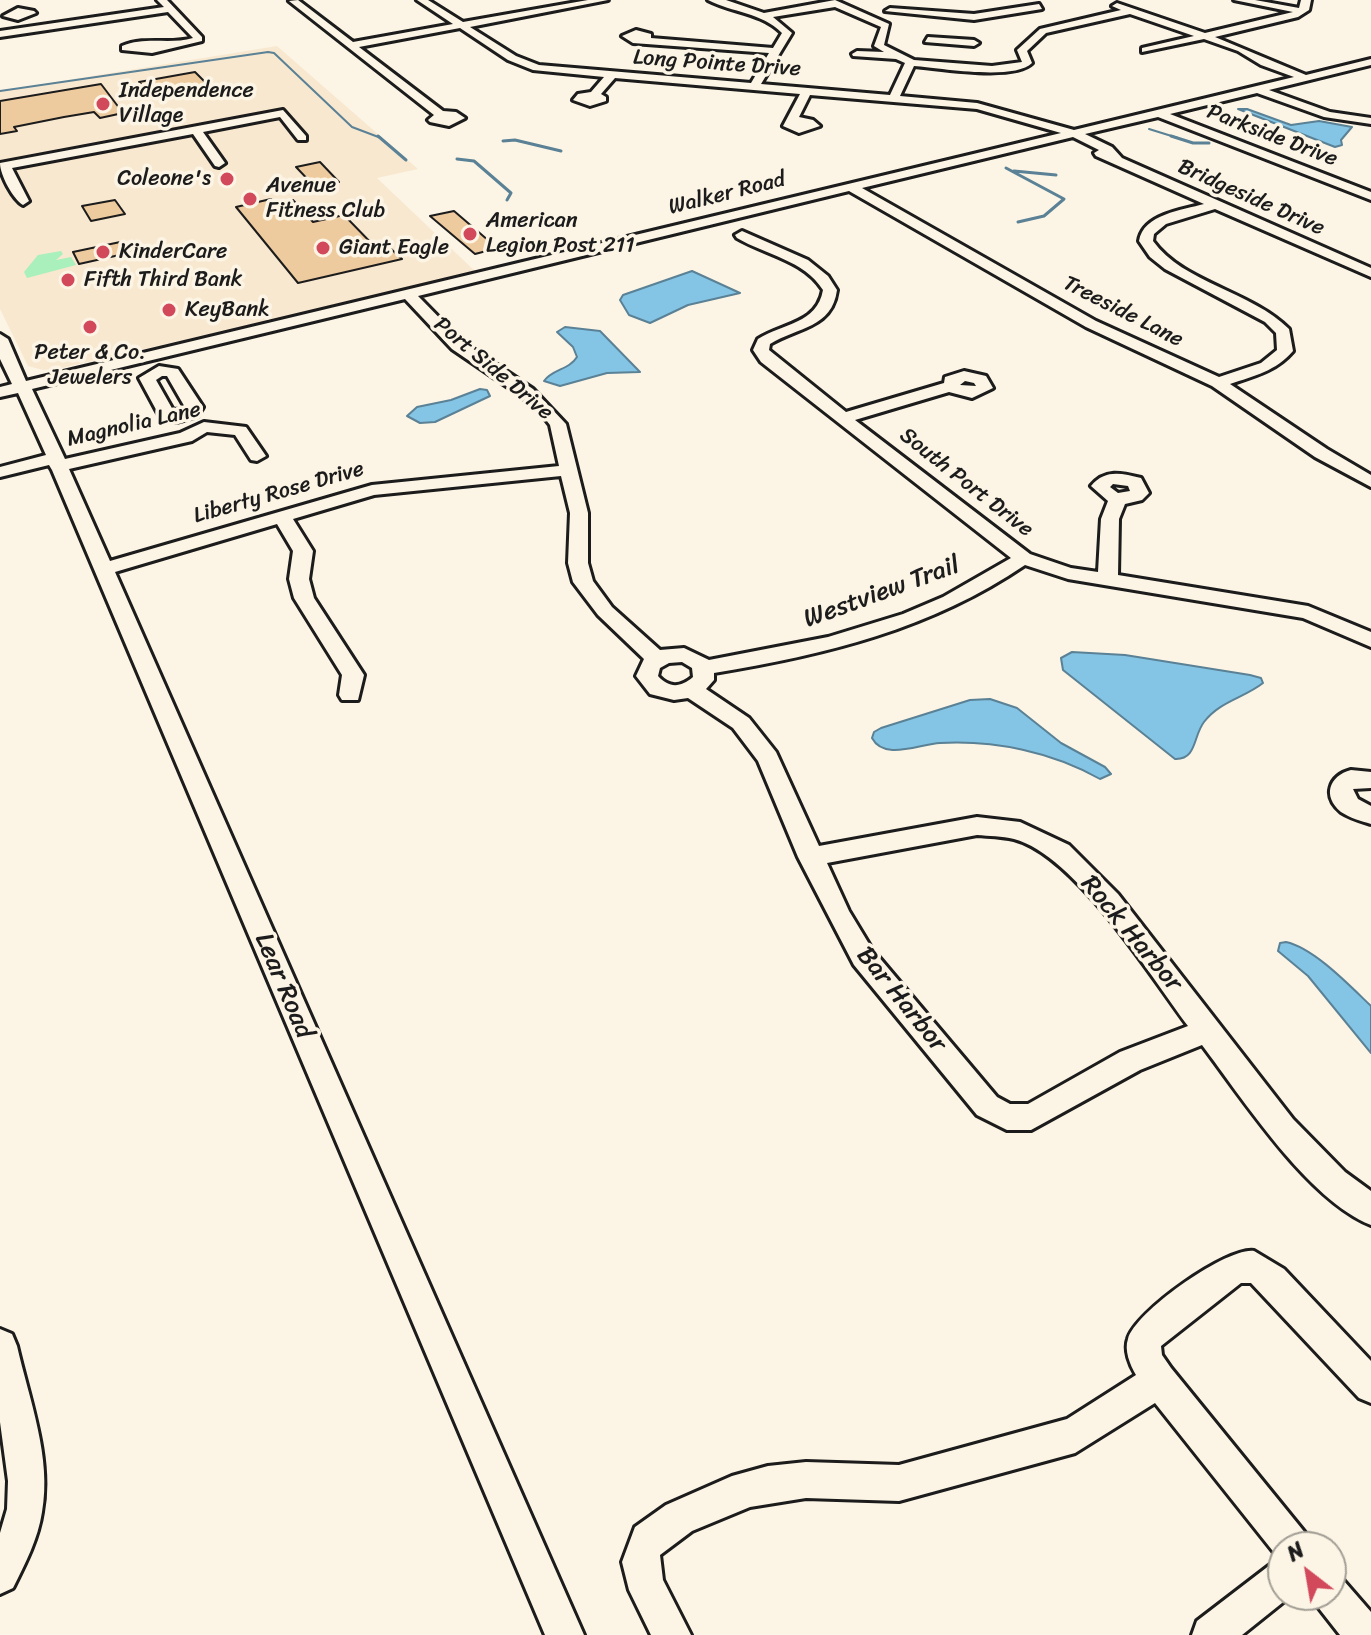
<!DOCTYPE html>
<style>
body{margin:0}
#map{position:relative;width:1371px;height:1635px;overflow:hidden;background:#fcf5e5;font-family:Sriracha,sans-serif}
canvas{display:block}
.north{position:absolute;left:1267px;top:1531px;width:80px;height:80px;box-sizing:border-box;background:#fcf5e5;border:2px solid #a29e95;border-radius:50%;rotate:329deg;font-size:22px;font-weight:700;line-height:32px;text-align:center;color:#1c1c1c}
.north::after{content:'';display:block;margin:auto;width:28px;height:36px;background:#d1495b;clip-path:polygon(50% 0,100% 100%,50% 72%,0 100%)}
</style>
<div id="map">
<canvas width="1371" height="1635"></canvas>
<div class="north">N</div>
</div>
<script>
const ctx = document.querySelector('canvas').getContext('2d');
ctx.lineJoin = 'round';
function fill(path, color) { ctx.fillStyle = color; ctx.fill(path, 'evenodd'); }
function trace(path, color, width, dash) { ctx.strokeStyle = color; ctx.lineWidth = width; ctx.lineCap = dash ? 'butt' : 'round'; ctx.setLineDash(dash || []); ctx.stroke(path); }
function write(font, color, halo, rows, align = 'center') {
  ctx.font = font + ' Sriracha,sans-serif'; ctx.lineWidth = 7; ctx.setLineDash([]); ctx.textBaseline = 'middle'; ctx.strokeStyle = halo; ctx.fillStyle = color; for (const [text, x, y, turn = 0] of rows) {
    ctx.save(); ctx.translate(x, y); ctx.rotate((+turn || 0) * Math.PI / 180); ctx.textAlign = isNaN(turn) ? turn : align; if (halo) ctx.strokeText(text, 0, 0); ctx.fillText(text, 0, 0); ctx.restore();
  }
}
fill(new Path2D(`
 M 277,46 L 418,169 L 377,178 L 477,273 L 62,368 L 43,370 L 28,366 L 0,309 L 0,91 Z`), '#f8e8d0');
fill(new Path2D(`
 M 61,251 L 63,254 L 56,260 L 71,257 L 76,265 L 27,278 L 24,272 L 38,255 Z`), '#a9f0bc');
const water = new Path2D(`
 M 1238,109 L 1247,109 L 1291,125 L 1319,121 L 1352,127 L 1341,140 L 1342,145 L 1335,147 Z
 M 692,271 L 740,293 L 688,305 L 650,323 L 629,315 L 620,300 L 623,295 Z
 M 565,327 L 600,331 L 640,372 L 607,373 L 560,386 L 544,381 C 552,369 569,370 577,357 L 573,347 L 557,332 Z
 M 480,389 L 487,390 L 490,396 L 435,422 L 420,423 L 407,416 L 417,407 L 451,400 Z
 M 1072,652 L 1125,655 L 1250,675 L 1261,678 L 1263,683 C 1244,698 1220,701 1204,722 C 1193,736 1197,760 1175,759 L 1063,670 L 1061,658 Z
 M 990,699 L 1017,708 L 1061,743 L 1105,767 L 1111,774 L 1100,779 C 1052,752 995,740 940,743 C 919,744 884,761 872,738 L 874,732 L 881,728 L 970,700 Z
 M 1286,942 C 1314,948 1350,986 1371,1006 L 1371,1053 L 1308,976 L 1278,951 L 1280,943 Z`);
fill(water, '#84c5e5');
trace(water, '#5a8195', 2);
trace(new Path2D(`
 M 0,91 L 268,52 L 274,53 L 352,127 L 381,138
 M 1149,129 L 1178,138`), '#5a8195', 2);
trace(new Path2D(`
 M 378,136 L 406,160
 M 1171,136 L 1193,143 L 1209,143
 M 503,141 L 515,140 L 561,151
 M 457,159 L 474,161 L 511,193 L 507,200
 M 1006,168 L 1064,199 L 1044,216 L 1018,222
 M 1014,171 L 1056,175`), '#5a8195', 3);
const building = new Path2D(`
 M 195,72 L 207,84 L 195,86 L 201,92 L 192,94 L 153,98 L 139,82 Z
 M 101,84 L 123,113 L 100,118 L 94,112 L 64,117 L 14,127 L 17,131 L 0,134 L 0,101 Z
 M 320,162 L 339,182 L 315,187 L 296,167 Z
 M 271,199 L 276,203 L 293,200 L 313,222 L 344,215 L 377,249 L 390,248 L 402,259 L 298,283 L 236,207 Z
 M 115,200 L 125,214 L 91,221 L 82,206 Z
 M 454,211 L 496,247 L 493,247 L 494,249 L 475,254 L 430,216 Z
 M 125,241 L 133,252 L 79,264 L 73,252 Z`);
fill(building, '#eecb9f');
trace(building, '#1c1c1c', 2);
const minor = new Path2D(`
 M 157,0 L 167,0 L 202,37 L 202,41 L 152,53 L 122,50 L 122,46 C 146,36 170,45 193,38 L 168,12 L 0,37 L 0,31 L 164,7 Z
 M 298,0 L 353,42 L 453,24 L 417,0 L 428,0 L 463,22 L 588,0 L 608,0 L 470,27 L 516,56 L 539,65 L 751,83 L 769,53 L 633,43 L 622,36 L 636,30 L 651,34 L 651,38 L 773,48 L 782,33 C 761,12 733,13 708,0 L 726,0 L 764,13 L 835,0 L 889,24 L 884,45 L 914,60 L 992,66 L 1022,62 L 1017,50 L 1040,29 L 1121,10 L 1112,6 L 1117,3 L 1205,33 L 1293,12 L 1234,0 L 1255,0 L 1299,8 L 1301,0 L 1311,0 L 1309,10 L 1298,17 L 1215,37 L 1306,75 L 1371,59 L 1371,65 L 1269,90 L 1330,112 L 1371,118 L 1371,124 L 1324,117 L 1257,93 L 1170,114 L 1371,192 L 1371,200 L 1158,117 L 1085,134 L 1112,147 L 1122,158 L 1371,268 L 1371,277 L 1215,209 L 1166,224 L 1154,234 L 1153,241 C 1183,283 1251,291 1289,329 L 1293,351 C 1276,371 1254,376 1230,384 L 1327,449 L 1371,475 L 1371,487 L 1315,457 L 1212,386 L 1086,327 L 849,191 L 418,296 L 463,342 L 533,389 L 566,424 L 588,513 L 588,563 L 593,581 L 612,607 L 660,650 L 684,648 L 709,660 L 828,637 L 903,614 L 943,597 L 1011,558 L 761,362 L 753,350 L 758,339 C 783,323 817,324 823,290 C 804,260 766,255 737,238 L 735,235 L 742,231 L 808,260 L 828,276 L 837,290 C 832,328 798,327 770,344 L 769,350 L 846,412 L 944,383 L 945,377 L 964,371 L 986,376 L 993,388 L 972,398 L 949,392 L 855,420 L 1030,554 L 1071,568 L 1098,572 L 1101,519 L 1108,501 L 1091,486 C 1105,469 1121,473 1141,478 L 1149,493 L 1142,500 L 1125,504 L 1119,519 L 1118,575 L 1308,606 L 1371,632 L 1371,647 L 1303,618 L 1068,579 L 1025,565 C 931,629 825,655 714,673 L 714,680 L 706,689 L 749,718 L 776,752 L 819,846 L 977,817 L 1020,822 L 1069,845 L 1118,894 L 1293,1119 L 1345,1172 L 1371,1191 L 1371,1225 C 1308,1200 1243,1099 1202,1045 L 1140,1070 L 1031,1130 L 1007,1130 L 977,1115 L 854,965 L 798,857 L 758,761 L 733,728 L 688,698 L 674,700 L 650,694 L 636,676 L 644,659 L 598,615 L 573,582 L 568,563 L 570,513 L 561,476 L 374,495 L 293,519 L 313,551 L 309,579 L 314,598 L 364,675 L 358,700 L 342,700 L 339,695 L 342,675 L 294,598 L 289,579 L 293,551 L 277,524 L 115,572 L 584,1635 L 545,1635 L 52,470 L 49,465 L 0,477 L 0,467 L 46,455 L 18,393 L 0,397 L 0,387 L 12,384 L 0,359 L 0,334 L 8,339 L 26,381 L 1061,133 L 977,109 L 810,95 L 799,117 L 813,120 L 820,126 L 799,133 L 783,126 L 800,94 L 615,78 L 601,94 L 606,97 L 606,101 L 590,106 L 573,100 L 578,94 L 591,92 L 604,77 L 533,70 L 508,60 L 460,28 L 359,47 L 443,111 L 456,112 L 465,118 L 449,126 L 430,122 L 428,120 L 434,115 L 289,1 ZM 835,7 L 881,27 L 874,46 L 884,52 L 857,51 L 852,54 L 853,56 L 896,59 L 905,63 L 890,95 L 761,84 L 792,33 L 773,17 ZM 1130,14 L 1194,36 L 1142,48 L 1142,52 L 1204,39 L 1238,51 L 1261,65 L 1294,77 L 1074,130 L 977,103 L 900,96 L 914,66 C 940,68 1014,81 1032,63 L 1027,51 L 1046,33 ZM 1073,137 L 1099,150 L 1094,153 L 1096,156 L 1204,204 C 1183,210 1143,214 1139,241 L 1150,257 L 1165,269 L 1265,322 L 1276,333 L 1277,350 L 1261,363 L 1219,377 L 1096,321 L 862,188 ZM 405,299 L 452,349 L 521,396 L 543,416 L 550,425 L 559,466 L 372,485 L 110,561 L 69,469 L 192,441 L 207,432 L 235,435 L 251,460 L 257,461 L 266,456 L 246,427 L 204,422 L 180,433 L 65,459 L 32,389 ZM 965,381 L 974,383 L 976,386 L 960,385 ZM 1113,484 L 1128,486 L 1130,491 L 1118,493 L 1110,487 ZM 682,662 L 692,668 L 693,677 C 680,688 669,688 658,676 L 660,668 L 669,663 ZM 977,835 C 989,836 1002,836 1014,839 C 1075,855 1150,975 1188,1026 L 1120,1052 L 1028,1104 L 1010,1104 L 997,1097 L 872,949 L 849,911 L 827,863 Z
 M 1039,4 L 1042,9 L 974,20 L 885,11 L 890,8 L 974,14 Z
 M 18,8 L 34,11 L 36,13 L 18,20 L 3,16 Z
 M 928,37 L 974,40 L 979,43 L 974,46 L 925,42 Z
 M 283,110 L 306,136 L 306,140 L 298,140 L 280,117 L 203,132 L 225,163 L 219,167 L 215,166 L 193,134 L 12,168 L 29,201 L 23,205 C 13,199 0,175 0,163 Z
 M 159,366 L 178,369 L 203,407 L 198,416 L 176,422 L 160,417 L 139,378 ZM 162,376 L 167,376 L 186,409 L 173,410 L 156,380 Z
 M 1351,770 L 1371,772 L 1371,788 L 1353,789 L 1358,799 L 1371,806 L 1371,824 C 1361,821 1350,818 1341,812 C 1322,796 1329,776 1351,770 Z
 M 1254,1251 L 1284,1269 L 1371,1361 L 1371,1403 L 1359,1398 L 1251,1283 L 1241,1283 L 1161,1346 L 1162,1355 L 1171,1368 L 1306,1534 L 1312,1547 L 1283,1547 L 1283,1595 L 1292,1595 L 1242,1635 L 1192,1635 L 1197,1621 L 1270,1565 L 1280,1560 L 1155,1403 L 1075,1453 L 899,1501 L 806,1498 L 750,1507 L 692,1531 L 660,1555 L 663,1580 L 691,1635 L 651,1635 L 629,1590 L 622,1562 L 635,1527 L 666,1505 L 732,1476 L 768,1466 L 806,1462 L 899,1465 L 1067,1419 L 1136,1375 C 1130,1365 1124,1350 1128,1339 C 1135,1312 1227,1247 1254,1251 Z
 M 0,1329 L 12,1334 L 17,1346 C 29,1399 52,1458 42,1512 C 38,1539 25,1564 13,1588 L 0,1594 L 0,1533 L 7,1509 L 8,1481 L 0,1422 Z
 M 1331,1575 L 1344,1581 L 1371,1612 L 1371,1635 L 1340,1635 L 1318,1607 L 1312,1595 L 1331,1595 Z`);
trace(minor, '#1c1c1c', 6);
fill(minor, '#fcf5e5');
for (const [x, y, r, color] of [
 [103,104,8,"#d1495b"],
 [227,179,8,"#d1495b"],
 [250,199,8,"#d1495b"],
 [470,234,8,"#d1495b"],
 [323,248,8,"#d1495b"],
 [103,252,8,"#d1495b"],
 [68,280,8,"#d1495b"],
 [169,310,8,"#d1495b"],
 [90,327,8,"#d1495b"]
]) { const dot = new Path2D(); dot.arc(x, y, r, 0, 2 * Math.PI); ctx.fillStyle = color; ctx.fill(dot); trace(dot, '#fcf5e5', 3); }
write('22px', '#1c1c1c', '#fcf5e5', [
 ["Long Pointe Drive",717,64,4],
 ["Parkside Drive",1272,136,21],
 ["Walker Road",727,194,-14],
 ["Bridgeside Drive",1251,198,24],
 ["Treeside Lane",1123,312,27],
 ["Port Side Drive",493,369,40],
 ["Magnolia Lane",134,425,-13],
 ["South Port Drive",966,483,38],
 ["Liberty Rose Drive",279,493,-16]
]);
write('22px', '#1c1c1c', '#fcf5e5', [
 ["Independence",119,91],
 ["Village",119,116],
 ["Coleone's",211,179,"right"],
 ["Avenue",266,186],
 ["Fitness Club",266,211],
 ["American",486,221],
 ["Legion Post 211",486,246],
 ["Giant Eagle",339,248],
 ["KinderCare",119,252],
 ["Fifth Third Bank",84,280],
 ["KeyBank",185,310],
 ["Peter & Co.",90,353,"center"],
 ["Jewelers",90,378,"center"]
], 'left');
write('26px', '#1c1c1c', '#fcf5e5', [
 ["Westview Trail",882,593,-20],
 ["Rock Harbor",1131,934,50],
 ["Lear Road",283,986,67],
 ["Bar Harbor",901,1000,51]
]);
</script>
